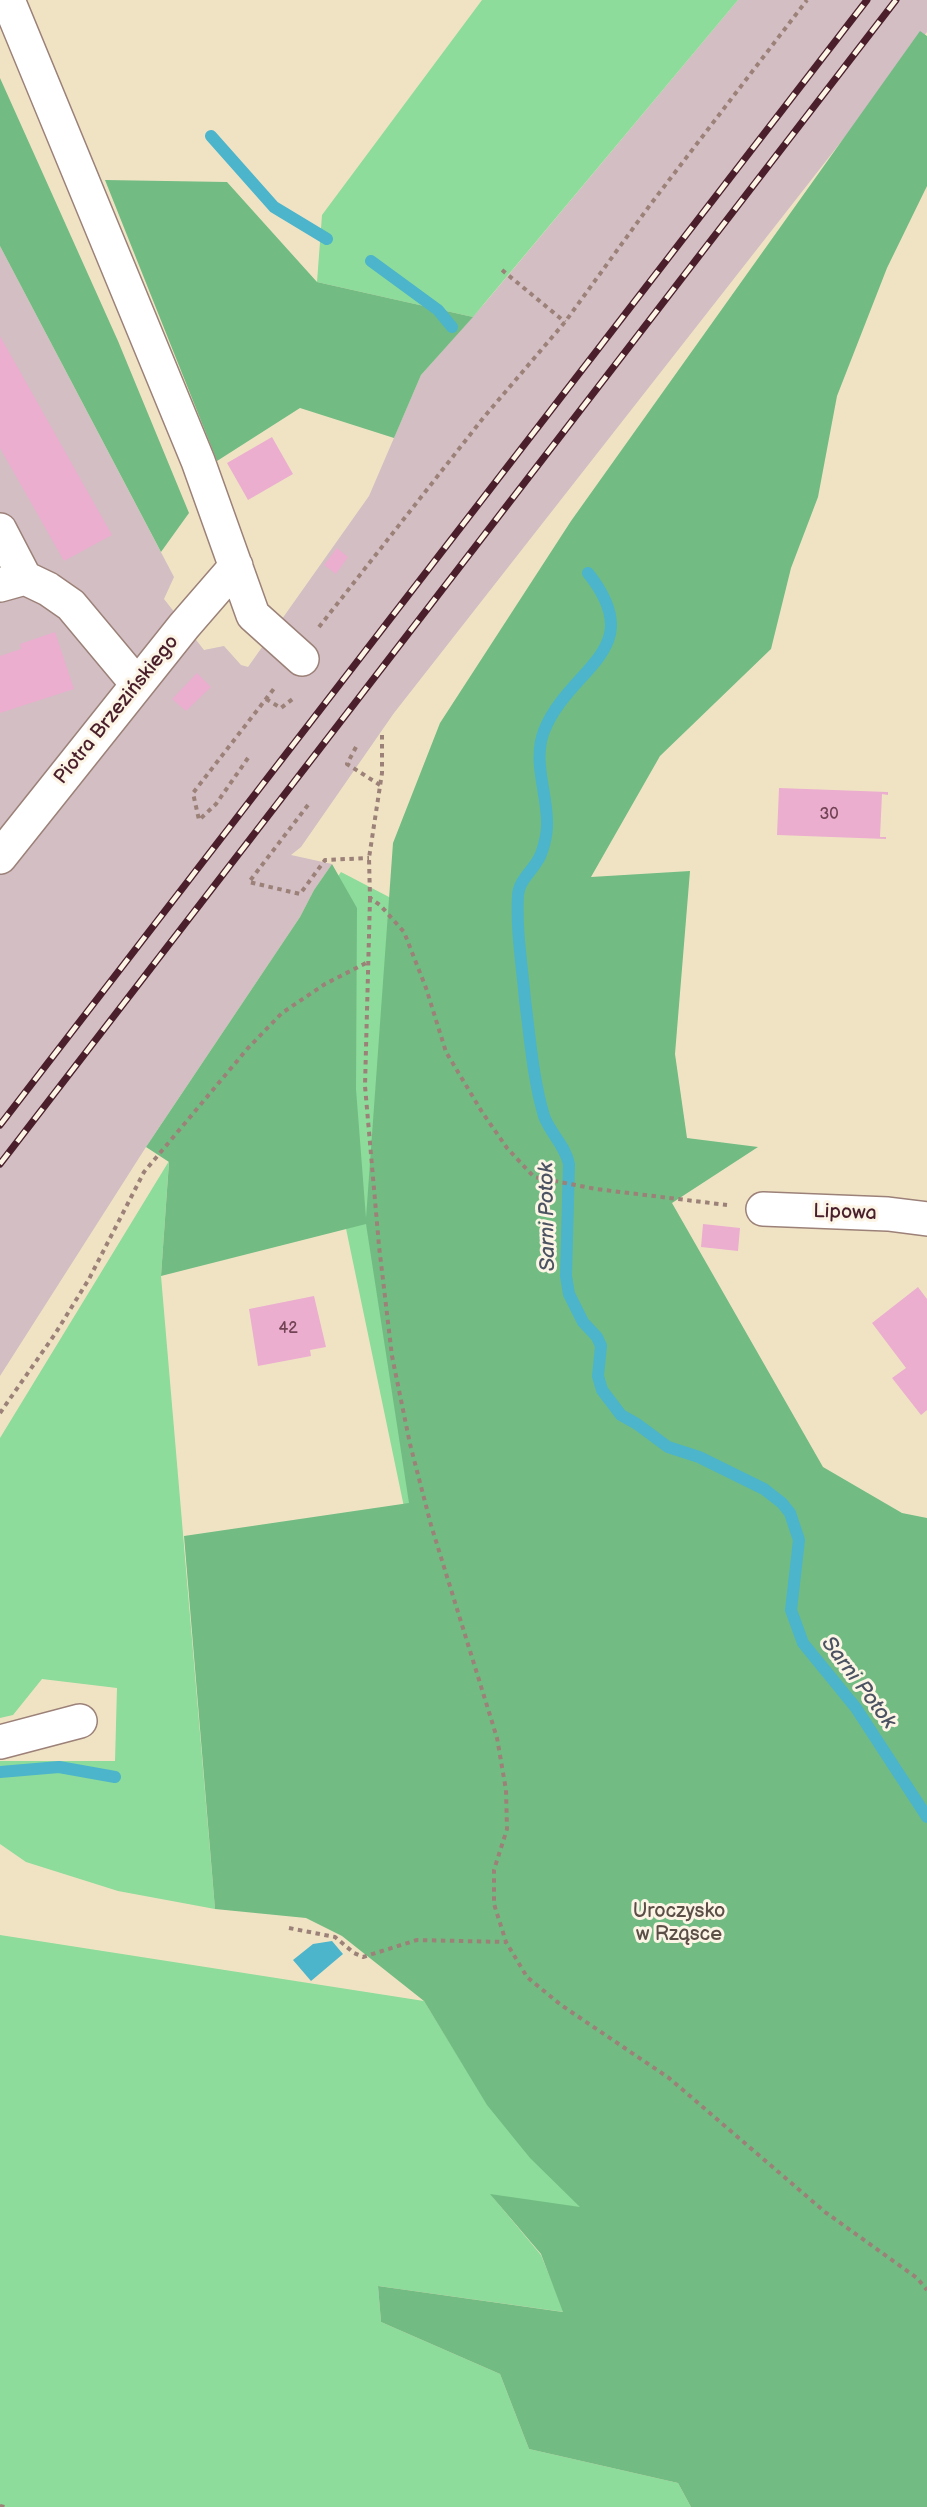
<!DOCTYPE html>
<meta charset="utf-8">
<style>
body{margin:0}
canvas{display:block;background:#efe3c4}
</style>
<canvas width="927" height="2507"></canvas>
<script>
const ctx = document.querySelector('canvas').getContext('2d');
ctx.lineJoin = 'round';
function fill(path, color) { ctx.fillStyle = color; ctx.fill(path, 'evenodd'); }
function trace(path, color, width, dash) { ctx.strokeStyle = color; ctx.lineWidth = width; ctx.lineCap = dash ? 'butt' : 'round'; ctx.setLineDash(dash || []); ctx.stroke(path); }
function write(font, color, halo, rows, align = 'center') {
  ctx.font = font + ' "Balsamiq Sans",sans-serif'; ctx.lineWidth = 6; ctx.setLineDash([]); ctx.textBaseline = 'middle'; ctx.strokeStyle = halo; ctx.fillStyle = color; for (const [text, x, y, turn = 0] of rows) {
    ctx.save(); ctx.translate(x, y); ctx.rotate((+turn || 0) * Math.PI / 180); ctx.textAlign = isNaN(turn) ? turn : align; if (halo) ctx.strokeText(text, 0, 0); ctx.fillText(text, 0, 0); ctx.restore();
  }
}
fill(new Path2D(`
 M 738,0 L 927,0 L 927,32 L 394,713 L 301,847 L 291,855 L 332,864 L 314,890 L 300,917 L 146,1147 L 0,1376 L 0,246 L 174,577 L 164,599 L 204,650 L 224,646 L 241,665 L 248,667 L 369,496 L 421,375 L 485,303 Z`), '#d2bec3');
fill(new Path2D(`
 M 482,0 L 738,0 L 473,317 L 317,282 L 322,215 Z
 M 341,872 L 412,909 L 927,2507 L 647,2374 L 491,2195 L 541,2255 L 564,2312 L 378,2286 L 381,2322 L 500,2374 L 529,2449 L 678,2483 L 691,2507 L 0,2507 L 0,1935 L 424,2001 L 464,2066 L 414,1555 L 329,1147 L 281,957 Z
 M 169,1161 L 161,1276 L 215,1909 L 118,1891 L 26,1862 L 0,1844 L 0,1761 L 115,1761 L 117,1688 L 42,1679 L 13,1715 L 0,1718 L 0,1438 Z`), '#8ddc9b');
fill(new Path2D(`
 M 920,31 L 927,36 L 927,186 L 887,268 L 837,396 L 818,497 L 791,568 L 771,649 L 660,756 L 591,877 L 690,871 L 675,1054 L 687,1138 L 758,1147 L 672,1203 L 823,1467 L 902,1513 L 927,1518 L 927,2507 L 691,2507 L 678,2483 L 529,2449 L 500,2374 L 381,2322 L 378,2286 L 563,2312 L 541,2254 L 490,2194 L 580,2207 L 530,2158 L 487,2105 L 424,2001 L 342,1936 L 306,1918 L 215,1909 L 184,1536 L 409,1503 L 366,1224 L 161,1276 L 169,1162 L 146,1147 L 300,917 L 314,890 L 332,864 L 357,908 L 356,1089 L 366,1218 L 393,843 L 440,723 L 571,521 Z
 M 0,78 L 118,341 L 189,513 L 161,552 L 0,246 Z
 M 105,180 L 227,182 L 317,282 L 473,317 L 421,375 L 394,438 L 300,408 L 217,461 Z`), '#72bc83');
fill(new Path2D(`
 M 332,1941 L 343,1954 L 311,1981 L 293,1960 L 313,1944 Z`), '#4cb4cb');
trace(new Path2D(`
 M 211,136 L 274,207 L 327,239
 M 371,261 L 438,310 L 452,327
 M 588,573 C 650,651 570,666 544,731 C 532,762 548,794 547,825 C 547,835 543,852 538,860 C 531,872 519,881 518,895 C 516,930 522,965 525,1000 C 530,1038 533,1079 544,1116 C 550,1133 565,1145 569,1164 L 566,1276 L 569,1294 L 583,1322 L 597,1337 L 601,1346 L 598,1376 L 602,1390 L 621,1415 L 637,1424 L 668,1447 L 699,1457 L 764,1489 L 782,1503 L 790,1513 L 799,1540 L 791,1610 L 803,1643 L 856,1708 L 927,1817
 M 0,1772 L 59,1767 L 115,1777`), '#4cb4cb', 12);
fill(new Path2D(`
 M 0,336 L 112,535 L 64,561 L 0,448 Z
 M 272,437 L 293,474 L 248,500 L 227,463 Z
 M 337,548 L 348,557 L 336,574 L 324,565 Z
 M 55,632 L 74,689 L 0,713 L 0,656 L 21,649 L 20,644 Z
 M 197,673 L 211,687 L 186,711 L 172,699 Z
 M 779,788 L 888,792 L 888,795 L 882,794 L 880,837 L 886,837 L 886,839 L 777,835 Z
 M 703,1224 L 740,1228 L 738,1251 L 701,1247 Z
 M 918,1287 L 927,1299 L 927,1410 L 921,1415 L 892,1378 L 906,1368 L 872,1323 Z
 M 314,1296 L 326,1347 L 310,1350 L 311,1356 L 258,1366 L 249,1309 Z`), '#ecaecf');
const minor = new Path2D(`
 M 8,0 L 198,461 L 253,615 L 302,659
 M 0,530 L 25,578
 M 0,585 L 25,578 L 48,589 L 71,605 L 137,684
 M 0,857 L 184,626 L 236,566
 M 763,1209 L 888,1214 L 927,1219
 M 0,1742 L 80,1721`);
trace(minor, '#9c8178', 36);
trace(new Path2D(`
 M 502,270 L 565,322
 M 319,627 L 484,417 L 565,322 L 650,205 L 807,0
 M 266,699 L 281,708 L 294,698
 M 382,735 L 382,773 L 369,858 L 370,898 L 380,905 L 404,932 L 426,988 L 446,1052 L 482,1112 L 507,1148 L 534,1177 L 596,1189 L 727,1205
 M 356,747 L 347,764 L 380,785
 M 248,758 L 216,804 L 199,820 L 193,793 L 276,686
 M 308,805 L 249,882 L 300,894 L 325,860 L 369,858
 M 370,898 L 365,1086 L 379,1246 L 392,1356 L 410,1444 L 431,1525 L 497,1738 L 506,1790 L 507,1829 L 494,1870 L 494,1904 L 506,1942 L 527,1977 L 561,2005 L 669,2078 L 825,2212 L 917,2278 L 927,2290
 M 0,1413 L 55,1334 L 89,1279 L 144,1172 L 248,1048 L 282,1013 L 325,984 L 368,962
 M 289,1928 L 335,1937 L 354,1953 L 363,1957 L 417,1940 L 505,1942
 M 0,2506 L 5,2507`), '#9c8178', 4, [4.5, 4.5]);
trace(minor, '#fff', 33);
const rail = new Path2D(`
 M 0,1125 L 867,0
 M 0,1164 L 896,0`);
trace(rail, '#4a1f2b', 7);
trace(rail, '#fcf5e5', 4.5, [14]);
write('16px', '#724354', null, [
 ["30",829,815],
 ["42",288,1329]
]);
write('20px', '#4a1f2b', '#fcf5e5', [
 ["Piotra Brzezińskiego",117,710,-51],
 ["Lipowa",845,1213,2]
]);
write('20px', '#5b4e47', '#fcf5e5', [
 ["Uroczysko",679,1912],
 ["w Rząsce",679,1935]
]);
write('italic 21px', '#4b5363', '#fcf5e5', [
 ["Sarni Potok",548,1217,-91],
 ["Sarni Potok",858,1683,53]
]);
</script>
